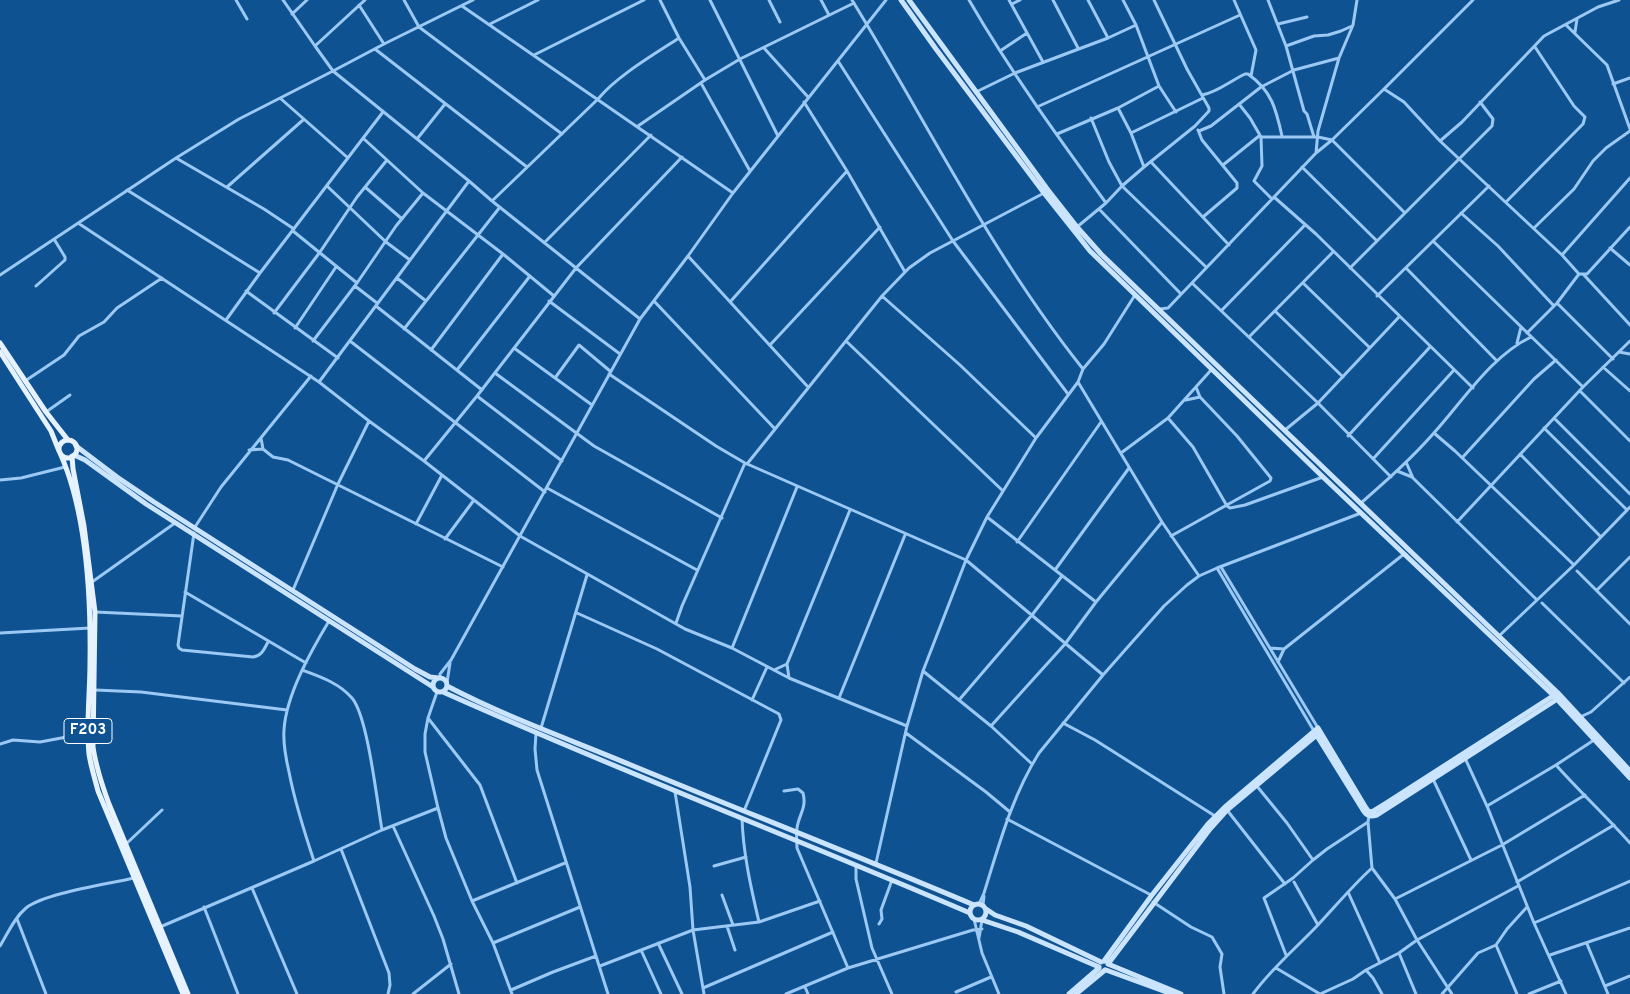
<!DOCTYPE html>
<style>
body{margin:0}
canvas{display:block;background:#0f5292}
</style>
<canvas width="1630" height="994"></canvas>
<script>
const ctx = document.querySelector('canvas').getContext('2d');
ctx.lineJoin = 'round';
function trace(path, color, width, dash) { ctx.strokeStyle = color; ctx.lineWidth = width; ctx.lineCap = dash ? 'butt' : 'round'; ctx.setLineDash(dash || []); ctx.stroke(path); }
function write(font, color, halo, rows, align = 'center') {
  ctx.font = font + ' Overpass,sans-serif'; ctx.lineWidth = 4; ctx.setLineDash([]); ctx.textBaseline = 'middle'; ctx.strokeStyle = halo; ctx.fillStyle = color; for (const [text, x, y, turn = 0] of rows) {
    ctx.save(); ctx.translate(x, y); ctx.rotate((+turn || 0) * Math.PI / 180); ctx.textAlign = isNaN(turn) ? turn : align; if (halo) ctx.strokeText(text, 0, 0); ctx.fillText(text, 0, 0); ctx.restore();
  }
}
trace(new Path2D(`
 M 236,0 L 247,19
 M 283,0 L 315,46
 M 365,0 L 315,46 L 333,71 L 469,181 L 492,201 L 640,319
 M 404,0 L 419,27 L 562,134
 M 660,0 L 679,38 L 705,80
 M 710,0 L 778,136
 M 769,0 L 780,22
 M 821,0 L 829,15
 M 852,0 C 928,124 992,255 1083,369
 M 969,0 C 1010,71 1058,137 1106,203
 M 1009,0 L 1043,62
 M 1053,0 L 1078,48
 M 1088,0 L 1108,38
 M 1123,0 L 1136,25 L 1159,86 L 1176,112
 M 1234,0 L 1256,50 L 1251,76
 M 1268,0 L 1286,46 L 1304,111 L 1307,114 L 1314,137
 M 1012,4 L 1020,0
 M 359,5 L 384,44
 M 462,6 L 733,193
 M 292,14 L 307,0
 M 490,24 L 538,0
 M 1278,24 L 1307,17
 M 1566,25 L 1607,65 L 1630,129
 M 1575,32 L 1577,19
 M 1286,46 L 1314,36 L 1328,35 L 1341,31 L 1352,26
 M 764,48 L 808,97
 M 375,49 L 527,167
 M 1000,51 L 1027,33
 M 534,55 L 644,0
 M 838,61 L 953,241 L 1068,394
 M 701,83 L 750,171
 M 1613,84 L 1630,78
 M 1384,89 L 1473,0
 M 976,92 L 1015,73 L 1108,38 L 1136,25
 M 1202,95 C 1216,93 1232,80 1245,74 L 1248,74 C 1272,91 1276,109 1282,136
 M 280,98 L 348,158
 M 804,102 L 847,171 L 905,272
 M 1239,104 L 1250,118 L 1261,137 L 1262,166 L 1254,181 L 1272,199
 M 1037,107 L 1240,15
 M 1118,108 L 1131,133 L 1144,167
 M 1091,118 L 1109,162 L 1122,186 L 1206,267
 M 638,126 L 705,80 L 740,59 L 854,3
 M 1198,130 L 1202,140 L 1237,183 L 1237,188 L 1203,217
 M 1199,131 L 1211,126 L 1261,87 L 1294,70 L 1339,58
 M 1131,133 L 1203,98
 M 1057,134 L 1118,108 L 1159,86
 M 1261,137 L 1318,137 L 1332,140 L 1405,213
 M 364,139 L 423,193 L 503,254 L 554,296
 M 417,139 L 445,104
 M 1440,141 L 1562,255 L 1579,274
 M 1316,153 L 1332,140 L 1384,89 L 1404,102 L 1440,141 L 1462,122 L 1544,36 L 1598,7 L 1619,0
 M 176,158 L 264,209 L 294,229
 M 1151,162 L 1229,245
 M 1223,165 L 1259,136
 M 1302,167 L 1377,241
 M 327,186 L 386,242 L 410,260
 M 227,187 L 303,120
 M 365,187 L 402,219
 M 127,190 L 260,273
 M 1274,197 L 1316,234 L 1473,388
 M 492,201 L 598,99 C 617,76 653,55 679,38
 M 1506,202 L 1583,124 L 1585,117 L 1574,106 L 1535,47
 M 1099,209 L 1181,294
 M 1461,213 L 1498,246 L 1554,306
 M 78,223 L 319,382 L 369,421 L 424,461 L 520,536 L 685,629 L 732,648 L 789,678 L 907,726
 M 1077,227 L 1106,203 L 1122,186 L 1144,167 L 1195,126 L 1209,111 L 1209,108 L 1187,69 L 1154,0
 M 1534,228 L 1574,189 L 1593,161 L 1606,148 L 1630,131
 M 293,231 L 357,283
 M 1433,241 L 1583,387
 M 545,242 L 651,135
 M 1610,248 L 1630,265
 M 1562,255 L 1630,178
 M 688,256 L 808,387
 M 1350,268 L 1492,126 L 1493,119 L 1480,102
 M 1406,268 L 1497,361
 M 0,275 L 176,158 L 239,119 L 333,71 L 384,44 L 473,0
 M 1584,275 L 1630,325
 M 397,278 L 426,301
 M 1192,283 L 1318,403 L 1391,477
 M 1303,283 L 1370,348
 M 36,286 L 65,260 L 65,257 L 54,239
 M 355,286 L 377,303
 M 246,291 L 338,358
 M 882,296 L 960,365 L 1036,438
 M 1377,296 L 1489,186
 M 549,301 L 620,354
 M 654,301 L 775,429
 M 730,302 L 847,171
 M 1557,303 L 1613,359
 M 376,306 L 482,390
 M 1160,309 L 1168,308 L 1316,153 L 1318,131 L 1339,58 L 1353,25 L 1357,0
 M 1222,310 L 1305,225
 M 1275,311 L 1343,377
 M 274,313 L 320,252 L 357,197 L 387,160
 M 226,320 L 260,273 L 383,112
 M 295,328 L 336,267
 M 404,329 L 500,207
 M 1527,333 L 1557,303 L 1579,274 L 1587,274 L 1630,227
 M 1249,337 L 1333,252
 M 313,341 L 357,283 L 396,226 L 423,193
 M 350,341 L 545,492
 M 846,341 L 1003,491
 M 1517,343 L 1521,327
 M 770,345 L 880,227
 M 514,348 L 592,405
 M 431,350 L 503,254
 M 1619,352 L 1630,354
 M 1603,367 L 1630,391
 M 457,370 L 530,276
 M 495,373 L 594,446 L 722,518
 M 609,374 L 716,446 L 745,463 L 966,560 L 1103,675
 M 555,378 L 579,345 L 610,371
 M 25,381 L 64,355 L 79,336 L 104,322 L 117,308 L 162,278
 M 319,382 L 469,181
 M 1078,382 L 1162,522 L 1199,576
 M 1580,391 L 1630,441
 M 477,396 L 562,461
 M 1186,400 L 1200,397
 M 46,412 L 70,395
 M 1168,418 L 1193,447 L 1227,506 L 1230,508 L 1245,505 L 1323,477
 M 1554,418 L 1630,494
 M 1544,428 L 1627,510
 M 1285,430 L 1318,403 L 1399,317
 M 1434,433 L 1455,451 L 1574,565
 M 1348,436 L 1430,347
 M 261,438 L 263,449
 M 249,450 L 263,449 L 273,457 L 288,460 L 503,567
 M 1121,453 L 1168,418 L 1212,369
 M 1520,454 L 1601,537
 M 1462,458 L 1534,379 L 1556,360
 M 1373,459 L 1454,370
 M 424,461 L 477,396 L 576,268 L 682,157
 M 1406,462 L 1413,478 L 1537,600
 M 747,464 L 882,296 L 909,268 L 930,253 L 1044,193
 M 1397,471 L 1412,477
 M 0,480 L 21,478 L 65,467
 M 547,488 L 697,570
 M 1361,503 C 1386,481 1411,459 1433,434 C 1463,401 1491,356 1531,337
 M 987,517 L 1096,602
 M 1457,522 L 1583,387 L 1630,341
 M 416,524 L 442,475
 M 195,527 L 221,487 L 311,376
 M 194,533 L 178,645 L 179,648 L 182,650 L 253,657 C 262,656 264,649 268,642
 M 1171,536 L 1270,481 L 1271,478 L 1237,436 L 1200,397 L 1196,387
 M 445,539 L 474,500
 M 1017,542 L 1101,422
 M 1221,567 L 1318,728
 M 1217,568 L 1314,731
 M 1055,570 L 1129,468
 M 1577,571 L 1630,624
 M 92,582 L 175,523
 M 293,590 L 338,484 L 369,421
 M 1597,590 L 1630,557
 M 185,592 L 306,663
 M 1542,603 L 1624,683
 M 95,612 L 182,616
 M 577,613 L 657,649 L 779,714 L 781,720 L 744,811
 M 676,623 L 682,606 L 745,463
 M 0,633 L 90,628
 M 1499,636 L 1574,565 L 1630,507
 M 732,648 L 797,487
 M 1270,648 L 1284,649
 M 1278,662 L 1284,649 L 1404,554
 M 302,670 C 321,677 339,683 352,698 C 368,717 377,802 382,830
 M 774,670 L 787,664
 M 923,671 L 991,726 L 1032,764
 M 440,678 L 440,674 L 451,660 L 640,319 L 688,256 L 733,193 L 886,0
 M 789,678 L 787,664 L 850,510
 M 447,683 L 450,663
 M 95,690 L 141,692 L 287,710
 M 437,692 L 428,718 L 425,734 L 425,752 L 438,808 L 446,838 L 472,901 L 493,943 L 512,994
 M 839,698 L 905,535
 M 752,700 L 767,667
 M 959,700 L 1032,615 L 1062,576
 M 1580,717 L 1591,712 L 1630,677
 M 428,718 L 480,785 L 517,883
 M 1063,723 L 1095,740 L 1215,816
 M 991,726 L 1065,644 L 1096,602 L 1162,522
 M 541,728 L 587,575
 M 536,733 L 535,749 L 537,770 L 608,994
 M 906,733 L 986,792 L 1010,812
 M 0,744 L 13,740 L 40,742 L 88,733
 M 1465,758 L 1487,806 L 1534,923 L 1566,994
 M 1556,765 C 1580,792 1606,816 1630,843
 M 1433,779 L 1471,860
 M 1256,785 L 1287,823 L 1313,860
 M 784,791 L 798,789 L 803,793 C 807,808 799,814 797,828 C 796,834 797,841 797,848 L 848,968
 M 675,792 L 690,887 L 693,930 L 704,994
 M 1487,806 L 1556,765 L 1594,740
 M 1227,810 L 1285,884
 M 1369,816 L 1368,822 L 1372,868 L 1395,899 L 1417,940 L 1452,994
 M 742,818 C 743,853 751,888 759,922
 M 1007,819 L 1151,895
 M 393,826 L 434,916 L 443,939 L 459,994
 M 121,846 L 126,844 L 162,810
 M 341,849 L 389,973 L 390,985 L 388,994
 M 314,861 C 304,831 295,803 289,772 C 286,759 283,744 284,730 C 286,695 311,651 329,621
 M 876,863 L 907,726 L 923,671 L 966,560 L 987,517 L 1036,438 L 1078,382 L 1083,369 L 1104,344 L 1135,295
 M 856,865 L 856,879 L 872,948 L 892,994
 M 714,866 L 746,857
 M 1294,882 L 1318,925
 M 1517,882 L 1614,825
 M 252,888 L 297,994
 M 1348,892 L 1380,963
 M 722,895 L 733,925
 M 1395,899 L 1502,845 L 1585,795
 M 472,901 L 565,863
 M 1153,902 L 1191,927 L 1212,937 L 1222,954 L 1220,967 L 1224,994
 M 979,904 L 984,893 C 999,845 1012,796 1039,753 L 1103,675 L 1164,606 L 1187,585 L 1199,576 L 1217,568 L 1361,513
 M 983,905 L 984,896
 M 204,907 L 238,994
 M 17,919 L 46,994
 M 974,919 L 982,953 L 999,994
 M 1534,923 L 1630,881
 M 879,924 L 882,919 L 881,910 L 892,880
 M 727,926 L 735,950
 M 160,927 L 314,861 L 382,830 L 438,808
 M 979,938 L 982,920
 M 493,943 L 580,907
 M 658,943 L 682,994
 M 1587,944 L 1608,994
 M 1496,945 L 1517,994
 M 0,946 C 8,933 14,918 26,908 C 45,893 109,884 134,878
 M 641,950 L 661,994
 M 1399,953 L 1416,994
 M 1286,955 L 1264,898 L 1293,878 L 1313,860 L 1327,849 L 1368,822
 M 1550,955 L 1630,928
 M 600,966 L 693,930 L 759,922 L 820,901
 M 1276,968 L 1320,994 L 1353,979 L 1366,970 L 1399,953 L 1417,940 L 1518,886
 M 1366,970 L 1373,978 L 1382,994
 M 1605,986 L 1630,976
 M 805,987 L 808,994
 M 703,988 L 833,932
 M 511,990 L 553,972 L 596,956
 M 956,992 L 991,977
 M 413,994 L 451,964
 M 786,994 L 848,968 L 973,930 L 982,929
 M 1253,994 C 1271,969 1295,949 1316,927 C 1335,907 1352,886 1372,868
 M 1442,994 L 1478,953 L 1496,945 L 1507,929 L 1527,907
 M 1529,994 L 1561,981`), '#9bc9f4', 3);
trace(new Path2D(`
 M 901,0 L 936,49 L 1044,193 L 1090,251 L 1323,477 L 1554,696 L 1630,778
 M 909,0 L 1048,190 L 1077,227 L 1101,254 L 1558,693 L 1630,771
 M 76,446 L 117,477 L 154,502 L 415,669 L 430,677 L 439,678
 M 74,455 L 85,460 L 146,504 L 433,687
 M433 685a7 7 0 1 1 14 0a7 7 0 1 1-14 0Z
 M 447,686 C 506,717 569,739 631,765 C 745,812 860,857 974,905
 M 443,692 C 617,770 795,838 970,913
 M 1314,731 L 1363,810 C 1367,816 1370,817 1377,815 L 1559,698
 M970 912a8 8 0 1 1 16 0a8 8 0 1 1-16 0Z
 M 986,909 L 995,915 L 1026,926 L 1101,962
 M 982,920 L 1018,932 L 1099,967
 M 1104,961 L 1152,895 L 1208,824 L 1225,807 L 1318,728 L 1366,808 L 1368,811 L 1372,812 L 1385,804 L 1556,694
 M 1108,964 L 1210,829 L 1227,810 L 1319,733
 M 1108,964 L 1181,994
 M 1106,970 L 1172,994
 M 1069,994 L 1099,968
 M 1076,994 L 1105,970`), '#cae4fd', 5);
trace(new Path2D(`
 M 0,343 L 46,412 L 68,440
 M 0,352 L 51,431 L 59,451
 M59 449a9 9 0 1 1 18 0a9 9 0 1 1-18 0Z
 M 60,453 C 87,513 91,597 90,663 C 90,693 86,724 89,754 C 91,767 95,779 98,791 L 183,994
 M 72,456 L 73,469 L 84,526 L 95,612 L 93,747 C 96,767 102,785 109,804 L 188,994`), '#e7f2ff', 5);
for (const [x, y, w] of [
 [88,731,48]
]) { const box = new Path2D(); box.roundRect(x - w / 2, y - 12.5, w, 25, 4); ctx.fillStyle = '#0f5292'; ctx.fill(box); trace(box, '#fff', 1); }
write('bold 15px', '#fff', null, [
 ["F203",88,731]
]);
</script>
